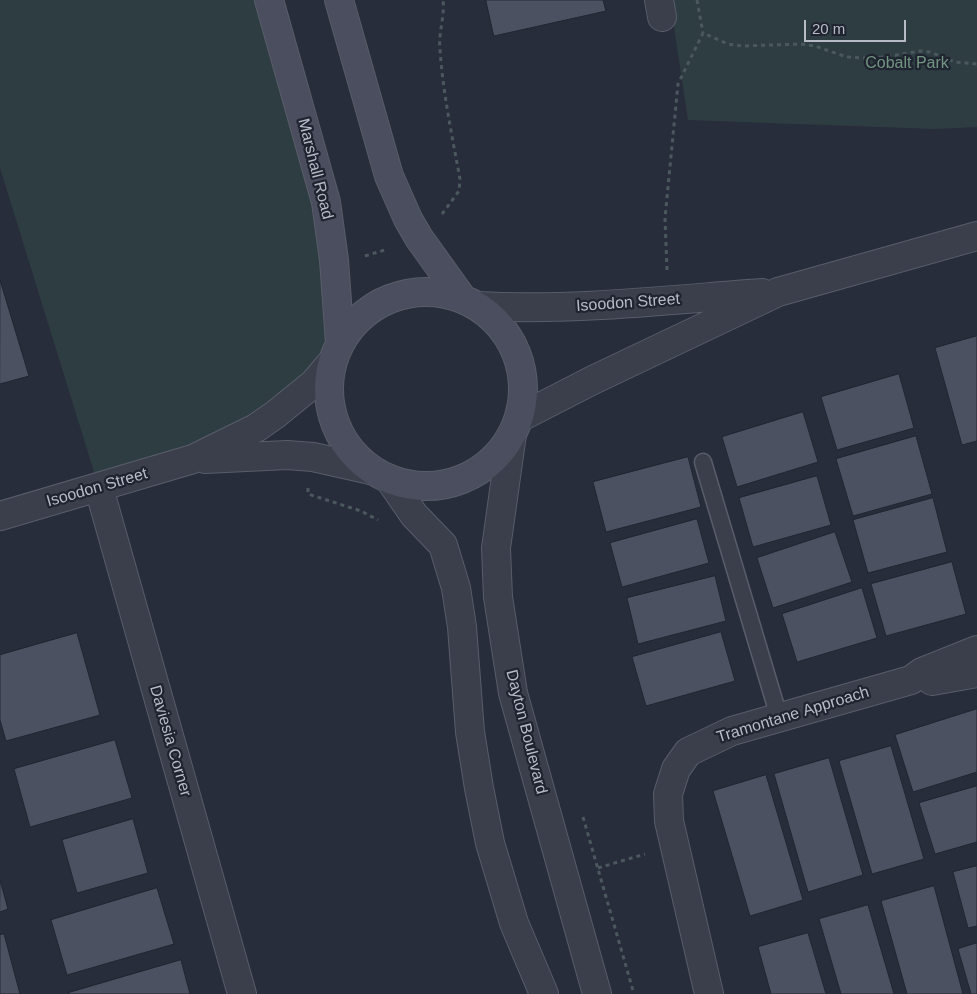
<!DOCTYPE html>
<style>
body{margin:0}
#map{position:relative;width:977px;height:994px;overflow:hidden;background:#282d3b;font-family:Helvetica,sans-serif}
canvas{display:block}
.scale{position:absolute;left:804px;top:20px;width:102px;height:22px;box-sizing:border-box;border:2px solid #b7bbc7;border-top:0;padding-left:6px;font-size:15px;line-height:18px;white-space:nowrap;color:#b7bbc7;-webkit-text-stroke:4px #202431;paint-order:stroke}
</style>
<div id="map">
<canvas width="977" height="994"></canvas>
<div class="scale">20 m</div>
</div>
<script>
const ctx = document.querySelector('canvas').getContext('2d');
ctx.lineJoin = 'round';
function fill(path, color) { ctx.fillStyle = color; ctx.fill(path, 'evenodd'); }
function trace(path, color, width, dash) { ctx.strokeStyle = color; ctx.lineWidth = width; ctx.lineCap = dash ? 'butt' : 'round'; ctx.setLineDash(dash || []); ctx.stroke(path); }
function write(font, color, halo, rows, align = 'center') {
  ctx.font = font + ' Helvetica,sans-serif'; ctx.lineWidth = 4.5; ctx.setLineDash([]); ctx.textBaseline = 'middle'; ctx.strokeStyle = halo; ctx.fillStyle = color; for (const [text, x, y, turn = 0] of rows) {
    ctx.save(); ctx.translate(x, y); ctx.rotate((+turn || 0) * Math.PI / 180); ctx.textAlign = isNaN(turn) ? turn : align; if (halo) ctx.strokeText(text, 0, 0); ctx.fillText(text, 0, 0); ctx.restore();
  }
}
fill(new Path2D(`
 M 0,0 L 269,0 L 336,285 L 328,382 L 99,488 L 0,168 Z
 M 670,0 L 977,0 L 977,127 L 935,129 L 688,120 Z`), '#2e3d41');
const building = new Path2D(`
 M 486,0 L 603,0 L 606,11 L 494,36 Z
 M 0,280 L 29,376 L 0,384 Z
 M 977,336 L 977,441 L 962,445 L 935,348 Z
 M 899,374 L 914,428 L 837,450 L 821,397 Z
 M 803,412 L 818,462 L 737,487 L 722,437 Z
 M 916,436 L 932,494 L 853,516 L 836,459 Z
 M 688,457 L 701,507 L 606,532 L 593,482 Z
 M 817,476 L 831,525 L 753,547 L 739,498 Z
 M 933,498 L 947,552 L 868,573 L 853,520 Z
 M 697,519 L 709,563 L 622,587 L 610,543 Z
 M 835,532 L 852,582 L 773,608 L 757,558 Z
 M 952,562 L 966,614 L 886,636 L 871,584 Z
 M 715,576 L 726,621 L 638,644 L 627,598 Z
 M 862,588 L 877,638 L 797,662 L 782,614 Z
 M 721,632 L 735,681 L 646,706 L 632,657 Z
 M 77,633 L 100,715 L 6,741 L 0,720 L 0,655 Z
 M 977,709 L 977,772 L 913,792 L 895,735 Z
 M 115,740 L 132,798 L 30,827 L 14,769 Z
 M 891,746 L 924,859 L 872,874 L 839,761 Z
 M 829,758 L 863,875 L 808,892 L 774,774 Z
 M 766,775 L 803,900 L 750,916 L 713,791 Z
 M 977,786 L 977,842 L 935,854 L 919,803 Z
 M 133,819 L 148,873 L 77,893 L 62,840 Z
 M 977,866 L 977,926 L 968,928 L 953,872 Z
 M 0,880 L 8,909 L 0,912 Z
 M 934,886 L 963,994 L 907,994 L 881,901 Z
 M 157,888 L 174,944 L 67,975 L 51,920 Z
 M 868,905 L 894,994 L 841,994 L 819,919 Z
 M 808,933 L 826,994 L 771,994 L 758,947 Z
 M 4,934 L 20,994 L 0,994 L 0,935 Z
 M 977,943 L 977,994 L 971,994 L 958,949 Z
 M 181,960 L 190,994 L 69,994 L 68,993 Z`);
fill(building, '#4c5162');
trace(building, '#222633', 1);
const service = new Path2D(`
 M 703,462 L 779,717`);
const minor = new Path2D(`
 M 659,0 L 662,17
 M 512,434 L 496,548 L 498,597 L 513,693 L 597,994
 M 390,480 L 414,515 L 443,545 L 456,588 L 462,627 L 470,732 L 479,788 L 490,843 L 514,923 L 544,994
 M 99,488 L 242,994
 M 932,681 L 977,673
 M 709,994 L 669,821 L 668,794 L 676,769 L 688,752 L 732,731 L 911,680 L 922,672 L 977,650`);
const tertiary = new Path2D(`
 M 478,306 C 573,311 667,300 762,293
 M 519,418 L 593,380 L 778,292 L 977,236
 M 205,459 L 287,455 L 313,457 L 371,470
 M 0,516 L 193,459 L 256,428 L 276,414 L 314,383 L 332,362`);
const secondary = new Path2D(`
 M 269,0 L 326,202 L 334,260 L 340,343
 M 339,0 L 389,176 L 408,219 L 419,238 L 462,298
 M329 389a97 97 0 1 1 194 0a97 97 0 1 1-194 0Z`);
trace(service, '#595d6a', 19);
trace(minor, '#595d6a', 30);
trace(tertiary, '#595d6a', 30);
trace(secondary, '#595d6a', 30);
trace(new Path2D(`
 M 697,0 L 703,33
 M 442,214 L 459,191 L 460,179 C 452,136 443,93 440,50 C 438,33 445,17 443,0
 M 365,256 L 388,249
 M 667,270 L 665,218 L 678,84 L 703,33 L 728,44 L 742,46 L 801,44 L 815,46 L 847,57 L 862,58 L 884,57 L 920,51 L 930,52 L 955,62 L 977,64
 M 308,488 L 308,494 L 361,511 L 378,520
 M 583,817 L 634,994
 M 598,868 L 645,854`), '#4b595e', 3, [4, 4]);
trace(service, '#3b3f4c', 16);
trace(minor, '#3b3f4c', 28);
trace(tertiary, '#3b3f4c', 28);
trace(secondary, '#4a4e5e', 28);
write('16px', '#719580', '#202431', [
 ["Cobalt Park",907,64]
]);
write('16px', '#b7bbc7', '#202431', [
 ["Marshall Road",315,169,76],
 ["Isoodon Street",628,303,-4],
 ["Isoodon Street",97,488,-16],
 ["Tramontane Approach",793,715,-17],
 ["Dayton Boulevard",526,732,76],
 ["Daviesia Corner",170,741,74]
]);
</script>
